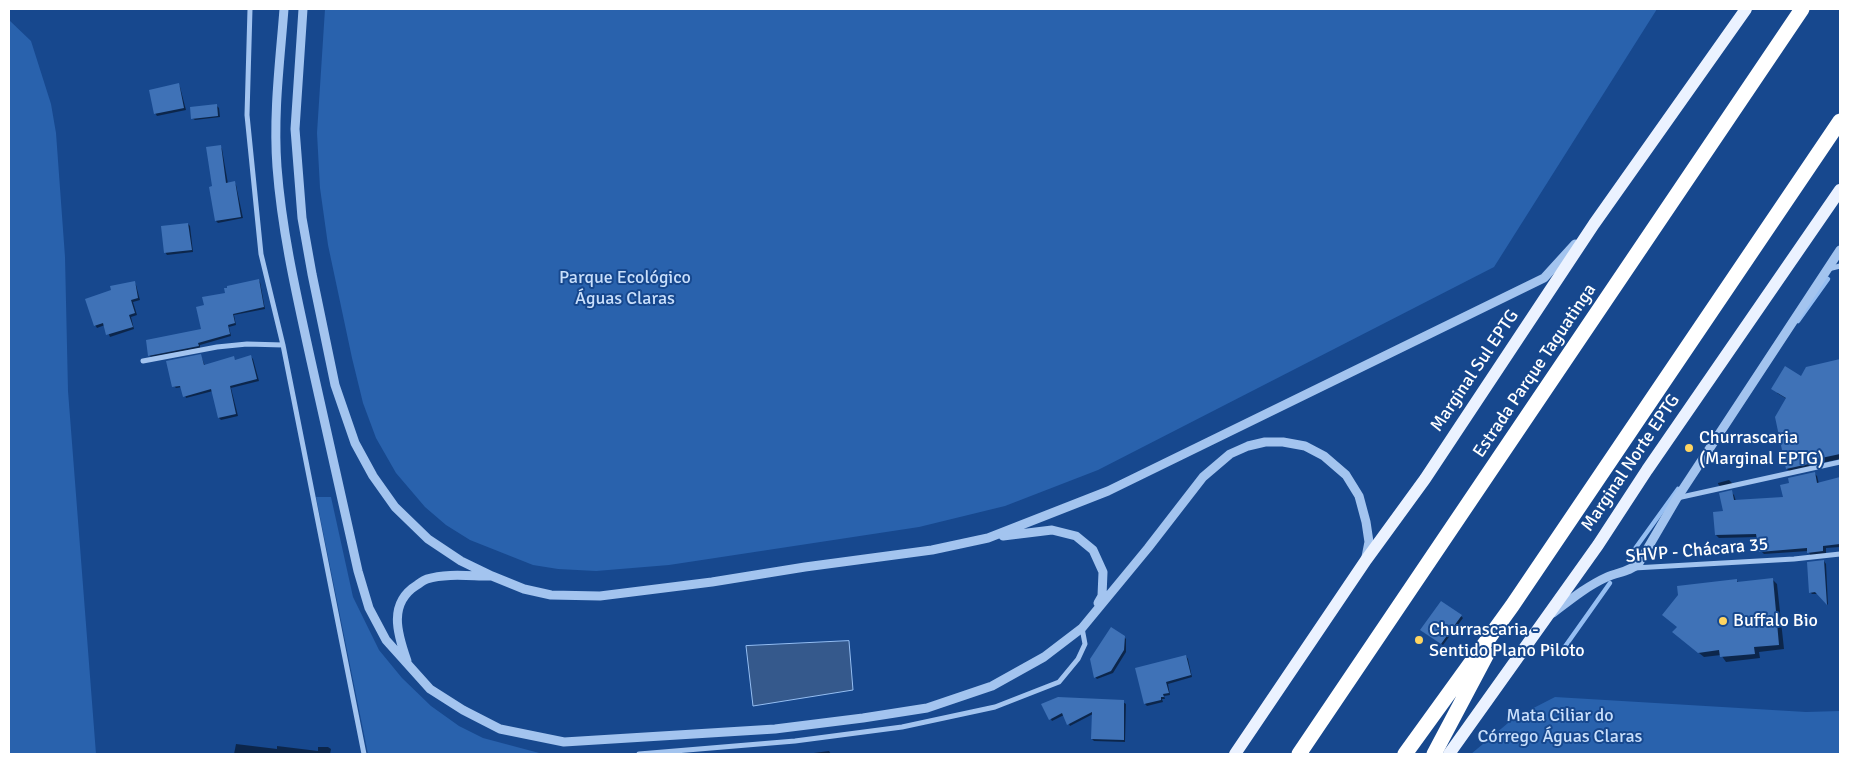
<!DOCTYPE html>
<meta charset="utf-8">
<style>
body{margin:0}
#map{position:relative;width:1849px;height:763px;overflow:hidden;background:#17488e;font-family:Signika,sans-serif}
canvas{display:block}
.frame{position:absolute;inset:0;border:10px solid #fff;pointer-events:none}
</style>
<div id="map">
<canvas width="1849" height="763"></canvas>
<div class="frame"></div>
</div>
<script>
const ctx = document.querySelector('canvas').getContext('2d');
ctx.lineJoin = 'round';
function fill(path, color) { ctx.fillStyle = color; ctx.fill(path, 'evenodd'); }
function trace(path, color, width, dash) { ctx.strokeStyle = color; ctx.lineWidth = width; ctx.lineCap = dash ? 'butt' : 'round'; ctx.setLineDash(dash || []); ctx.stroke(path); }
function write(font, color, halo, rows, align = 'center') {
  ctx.font = font + ' Signika,sans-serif'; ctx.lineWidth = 4; ctx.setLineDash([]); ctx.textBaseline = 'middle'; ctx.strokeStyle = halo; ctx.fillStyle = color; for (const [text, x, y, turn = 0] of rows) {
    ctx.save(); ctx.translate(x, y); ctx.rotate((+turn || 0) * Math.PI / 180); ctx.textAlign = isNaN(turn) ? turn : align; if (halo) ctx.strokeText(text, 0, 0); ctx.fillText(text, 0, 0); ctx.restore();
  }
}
fill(new Path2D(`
 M 325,9 L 1657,9 L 1494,267 L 1098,470 L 1005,506 L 919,527 L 669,565 L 596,571 L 558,569 L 533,565 L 470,540 L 446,525 L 425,507 L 396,473 L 376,438 L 363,403 L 352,358 L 328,245 L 320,188 L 317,133 Z
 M 9,20 L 31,41 L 51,104 L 56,133 L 65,257 L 68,391 L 96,754 L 9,754 Z
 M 316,497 L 331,497 L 353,597 L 379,650 L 402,678 L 431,706 L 459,726 L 483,738 L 543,754 L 368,754 Z
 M 1555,697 L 1806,712 L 1840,711 L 1840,754 L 1471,754 L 1514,718 Z`), '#2962ad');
const water = new Path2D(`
 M 849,641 L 853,690 L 753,706 L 746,646 Z`);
fill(water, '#35598c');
trace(water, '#95bef2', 1);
fill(new Path2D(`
 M 178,84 L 180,87 L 186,110 L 157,116 L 155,113 Z
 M 217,106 L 219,108 L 220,117 L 195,120 L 192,118 Z
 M 220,146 L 222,149 L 228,184 L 234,183 L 236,185 L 243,218 L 218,223 L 216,221 L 213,187 Z
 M 188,224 L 190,226 L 193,252 L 167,255 L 165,252 Z
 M 258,280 L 260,282 L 265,309 L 234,315 L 236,325 L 229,327 L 231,336 L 200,345 L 200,348 L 151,357 L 149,355 L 203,330 L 205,306 L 227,294 Z
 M 134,283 L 136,285 L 140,300 L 133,302 L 137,315 L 131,317 L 134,329 L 110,337 L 105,325 L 97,328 L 95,325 Z
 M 201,356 L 205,366 L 233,357 L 236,361 L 251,357 L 253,359 L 259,381 L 231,388 L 238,416 L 221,420 L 219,418 L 213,391 L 186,398 L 182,387 L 176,388 L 174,386 Z
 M 1840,360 L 1840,459 L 1816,464 L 1817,468 L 1792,473 L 1787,469 L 1776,417 L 1787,399 L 1777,393 L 1801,377 L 1807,368 Z
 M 1814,473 L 1817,476 L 1819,484 L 1840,478 L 1840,547 L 1826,548 L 1826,554 L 1811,556 L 1808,551 L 1764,554 L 1761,551 L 1758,537 L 1719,538 L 1716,535 L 1731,492 L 1734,495 L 1736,501 L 1784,499 L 1791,484 Z
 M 1729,480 L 1734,485 L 1723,489 L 1718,484 L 1718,483 Z
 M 1824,561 L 1826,564 L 1828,605 L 1818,594 L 1812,594 L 1810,592 Z
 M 1772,579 L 1777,584 L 1784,649 L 1759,652 L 1760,658 L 1726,662 L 1721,655 L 1704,657 L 1679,637 L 1736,580 L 1739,583 Z
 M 1461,616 L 1463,618 L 1443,645 L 1424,632 Z
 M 1124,637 L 1126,639 L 1126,652 L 1113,673 L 1097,679 L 1095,677 Z
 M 1186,656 L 1188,659 L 1192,677 L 1168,684 L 1170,695 L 1164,696 L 1165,699 L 1162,699 L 1163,702 L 1147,706 L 1145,704 Z
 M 1123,702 L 1126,704 L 1125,742 L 1094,741 L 1092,739 L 1093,714 L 1070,726 L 1064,715 L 1052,721 L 1042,705 Z
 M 236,744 L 277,749 L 277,746 L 318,751 L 318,747 L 328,747 L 331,749 L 330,754 L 234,754 Z
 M 829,751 L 831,754 L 806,754 Z`), '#0007');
trace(new Path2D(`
 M 1798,321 L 1828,279
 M 1629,557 L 1678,489
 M 1559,655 L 1610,583`), '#95bef2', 4.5);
fill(new Path2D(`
 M 179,83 L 184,108 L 154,114 L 149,90 Z
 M 217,104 L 218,116 L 191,119 L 190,107 Z
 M 221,145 L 226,183 L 235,181 L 241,217 L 215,221 L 209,187 L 212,186 L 206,147 Z
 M 188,223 L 192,250 L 164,253 L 161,226 Z
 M 259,279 L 264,307 L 233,314 L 235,323 L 228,325 L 230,334 L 198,343 L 199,346 L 148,356 L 146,340 L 201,329 L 196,307 L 204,305 L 202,297 L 225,293 L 224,288 L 227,288 L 227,286 Z
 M 135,281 L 138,298 L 131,300 L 135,313 L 129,315 L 133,327 L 106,335 L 103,323 L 94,326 L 85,299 L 111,290 L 110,286 Z
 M 201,354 L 204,365 L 234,356 L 235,360 L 251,355 L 257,379 L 230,386 L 236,414 L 218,418 L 211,389 L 183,397 L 180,386 L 172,387 L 166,361 Z
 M 1840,359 L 1840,454 L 1812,460 L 1813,463 L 1786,469 L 1775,417 L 1786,398 L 1771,389 L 1785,366 L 1801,376 L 1806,367 Z
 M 1815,472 L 1817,483 L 1840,477 L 1840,544 L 1823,546 L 1823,551 L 1807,553 L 1807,548 L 1759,552 L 1756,534 L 1715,535 L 1713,512 L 1723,511 L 1719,493 L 1732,490 L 1734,500 L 1783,497 L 1780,485 L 1789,483 L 1788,478 Z
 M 1824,560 L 1827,605 L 1815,592 L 1809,593 L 1807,562 Z
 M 1773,578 L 1779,645 L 1754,647 L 1755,654 L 1720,657 L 1719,650 L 1698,653 L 1672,632 L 1677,627 L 1662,615 L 1678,595 L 1677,586 L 1737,579 L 1737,582 Z
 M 1441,601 L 1462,615 L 1441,644 L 1420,630 Z
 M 1111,627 L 1125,636 L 1124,650 L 1111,671 L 1094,678 L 1090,659 Z
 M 1186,655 L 1191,675 L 1166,682 L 1169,693 L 1163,694 L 1164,697 L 1161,697 L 1161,700 L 1144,704 L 1135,668 Z
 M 1058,697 L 1124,700 L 1124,740 L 1091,739 L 1092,712 L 1067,725 L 1062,713 L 1049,720 L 1041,704 Z`), '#3f72b7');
trace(new Path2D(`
 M 250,9 L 247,115 L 261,254 L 283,345 L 364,754
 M 1828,269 L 1840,266
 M 143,361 L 217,347 L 247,344 L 283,345
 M 1677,498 L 1840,462
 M 1634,568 L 1794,559 L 1840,554
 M 639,754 L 795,741 L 902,727 L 995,707 L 1059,682 L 1078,659 L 1085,644 L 1082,628`), '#a3c4ef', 5);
trace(new Path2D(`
 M 284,9 C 280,61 273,114 277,167 C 282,233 297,297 311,361 C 327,431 342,501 358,571 L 369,608 L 386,640 L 430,689 L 463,710 L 500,729 L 564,742 L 775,729 L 863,718 L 927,708 L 992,686 L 1044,657 L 1082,628 L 1148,548 L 1203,477 L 1230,454 L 1248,446 L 1265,442 L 1283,442 L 1305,446 L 1324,456 L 1346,475 L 1359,496 L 1366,522 L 1369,542 L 1366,557
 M 303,9 L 295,129 L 302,218 L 312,274 L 335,385 L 355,443 L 373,476 L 395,507 L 428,539 L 461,561 L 492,576 L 524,589 L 551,595 L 600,596 L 712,582 L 805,567 L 932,550 L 988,538 L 1108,491 L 1544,278 L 1575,244
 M 1003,536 L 1052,530 L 1076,536 L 1093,550 L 1103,572 L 1102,596 L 1098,603
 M 1553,613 C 1570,600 1587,586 1607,577 C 1618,572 1630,572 1639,563 L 1677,498 L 1840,250
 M 407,661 C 397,633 388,603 417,585 C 420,583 424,580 427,579 C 446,573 470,576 489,576`), '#a3c4ef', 9);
trace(new Path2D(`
 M 1235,754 L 1366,560 L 1425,479 L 1594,224 L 1746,9
 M 1449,754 L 1598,545 L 1647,470 L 1840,190`), '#ebf2ff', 12);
trace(new Path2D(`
 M 1299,754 L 1802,9
 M 1405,754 L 1512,606 L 1840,121
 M 1434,754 L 1487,654`), '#fff', 15);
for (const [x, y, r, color] of [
 [1689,448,5,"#ffd561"],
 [1723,621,5,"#ffd561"],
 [1419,640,5,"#ffd561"]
]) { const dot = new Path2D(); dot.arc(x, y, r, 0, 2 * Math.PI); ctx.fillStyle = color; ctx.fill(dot); trace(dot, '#17488e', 2); }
write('18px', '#c9dffb', '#17488e', [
 ["Parque Ecológico",625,278],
 ["Águas Claras",625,299],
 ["Mata Ciliar do",1560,716],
 ["Córrego Águas Claras",1560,737]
]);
write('18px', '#fff', '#17488e', [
 ["Marginal Sul EPTG",1475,371,-56],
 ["Estrada Parque Taguatinga",1535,371,-56],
 ["Marginal Norte EPTG",1631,463,-56],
 ["SHVP - Chácara 35",1697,551,-5]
]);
write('18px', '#fff', '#17488e', [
 ["Churrascaria",1699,438],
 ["(Marginal EPTG)",1699,459],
 ["Buffalo Bio",1733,621],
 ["Churrascaria -",1429,630],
 ["Sentido Plano Piloto",1429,651]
], 'left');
</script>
